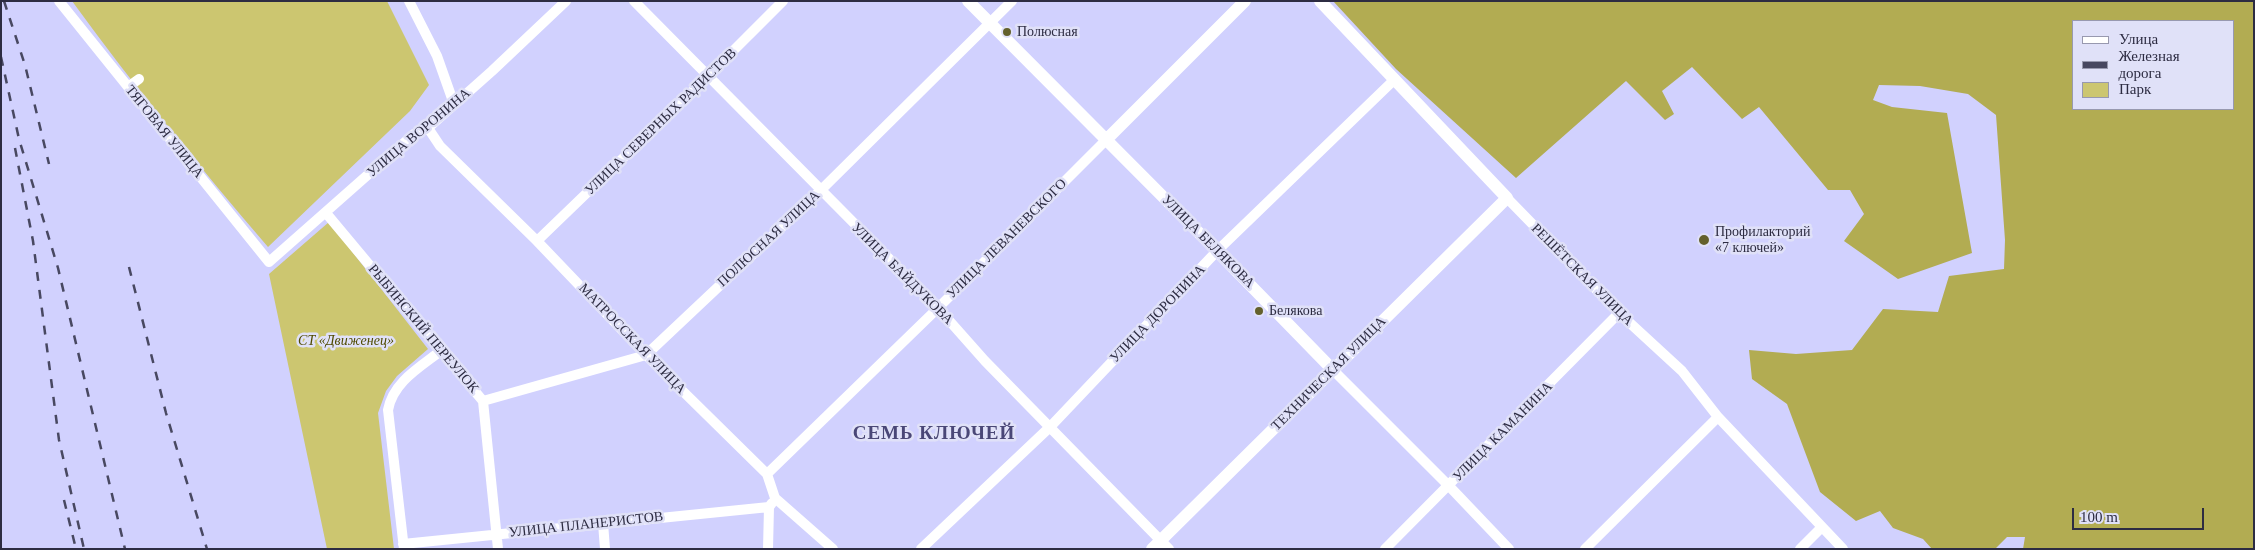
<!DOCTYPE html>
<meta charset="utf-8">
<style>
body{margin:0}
#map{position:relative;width:2255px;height:550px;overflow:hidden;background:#d1d1fe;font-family:Georgia,serif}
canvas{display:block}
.frame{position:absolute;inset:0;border:2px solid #2d2c42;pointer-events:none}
.legend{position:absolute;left:2072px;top:20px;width:162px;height:90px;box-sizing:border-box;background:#e0e1f8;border:1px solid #9899af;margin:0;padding:6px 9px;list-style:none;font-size:15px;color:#2d2c42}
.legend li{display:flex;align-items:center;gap:10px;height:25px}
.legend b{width:25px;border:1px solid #9899af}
.scale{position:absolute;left:2072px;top:508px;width:132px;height:22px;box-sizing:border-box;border:2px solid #2d2c42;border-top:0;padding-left:6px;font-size:15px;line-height:18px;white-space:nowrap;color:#2d2c42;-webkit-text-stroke:4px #e0e1f8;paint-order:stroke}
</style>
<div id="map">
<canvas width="2255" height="550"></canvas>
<div class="frame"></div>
<ul class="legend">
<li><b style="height:6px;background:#fff"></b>Улица</li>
<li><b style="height:6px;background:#484861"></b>Железная дорога</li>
<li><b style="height:14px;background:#ccc670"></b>Парк</li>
</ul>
<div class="scale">100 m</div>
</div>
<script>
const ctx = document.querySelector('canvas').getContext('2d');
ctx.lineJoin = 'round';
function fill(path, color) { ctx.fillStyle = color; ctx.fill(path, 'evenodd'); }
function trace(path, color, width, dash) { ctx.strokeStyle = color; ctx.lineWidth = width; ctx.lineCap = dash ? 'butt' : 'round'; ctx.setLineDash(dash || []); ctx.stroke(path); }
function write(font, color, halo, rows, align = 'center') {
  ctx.font = font + ' Georgia,serif'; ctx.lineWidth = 5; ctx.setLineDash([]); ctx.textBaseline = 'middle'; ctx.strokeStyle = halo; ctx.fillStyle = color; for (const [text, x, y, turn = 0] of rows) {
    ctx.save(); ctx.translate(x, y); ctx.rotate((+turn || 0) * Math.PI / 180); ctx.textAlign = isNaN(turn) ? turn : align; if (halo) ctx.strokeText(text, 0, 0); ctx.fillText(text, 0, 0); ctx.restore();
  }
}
fill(new Path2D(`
 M 72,1 L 387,1 L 429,85 L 410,111 L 268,247 C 200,168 134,86 72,1 Z
 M 329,222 L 428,349 L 397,376 L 386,391 L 378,413 L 394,549 L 327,549 L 269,274 Z`), '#ccc670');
fill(new Path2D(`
 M 1333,1 L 2254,1 L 2254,549 L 2023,549 L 2025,537 L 2007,537 L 1995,549 L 1932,549 L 1923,539 L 1893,528 L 1880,511 L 1856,521 L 1820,492 L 1787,404 L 1752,379 L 1749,350 L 1796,354 L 1852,350 L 1883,309 L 1938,312 L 1949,276 L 2004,269 L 2005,240 L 1996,115 L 1968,94 L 1920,86 L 1879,85 L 1873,100 L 1892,107 L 1947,113 L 1972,253 L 1898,279 L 1844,241 L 1864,214 L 1850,190 L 1828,190 L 1759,107 L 1742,119 L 1692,67 L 1662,91 L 1674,114 L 1665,120 L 1626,81 L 1516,178 L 1396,69 ZM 2074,21 L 2234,21 L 2234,109 L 2074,109 Z`), '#b2ac52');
trace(new Path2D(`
 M 59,1 L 269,262 L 414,134 L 428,128 L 492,71 L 566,1
 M 409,1 L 437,56 L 454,104
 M 634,1 L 938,308 L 985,361 L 1169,549
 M 128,87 L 139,79
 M 428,128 L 440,146 L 537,241 L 646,355 L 767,474 L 775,498 L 833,549
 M 1507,198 L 1619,313 L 1682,371 L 1718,417 L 1843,549
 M 326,213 L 483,401 L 498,549
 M 537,241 L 707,77 L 783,1
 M 1333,370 L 1449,486 L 1509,549
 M 483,401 L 646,355 L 820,191 L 1012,1
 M 767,474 L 938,308 L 1105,141
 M 603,523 L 605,549
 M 403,544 L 769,507
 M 404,549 L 388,410 C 393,382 420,367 442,350
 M 768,549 L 769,507 L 772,503
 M 921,549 L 1051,426 L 1217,251 L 1395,79
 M 1385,549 L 1619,313
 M 1585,549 L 1718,417
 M 1800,549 L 1821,528`), '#fff', 10);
trace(new Path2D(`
 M 968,1 L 1217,251 L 1333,370
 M 1105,141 L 1245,1
 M 1152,549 L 1507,198 L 1320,1`), '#fff', 12);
trace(new Path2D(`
 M 4,1 L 25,65 L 49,164
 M 1,57 L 19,139 L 58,268 L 125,549
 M 15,148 L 33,241 L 59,440 L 84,549
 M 129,267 L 166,413 L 207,549
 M 64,500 L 76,549`), '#484861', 2.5, [9, 9]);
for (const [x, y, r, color] of [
 [1007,32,5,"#63602c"],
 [1704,240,6,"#63602c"],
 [1259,311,5,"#63602c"]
]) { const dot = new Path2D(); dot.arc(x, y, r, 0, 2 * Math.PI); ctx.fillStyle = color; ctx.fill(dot); trace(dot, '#e0e1f8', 2); }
write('14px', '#2d2c42', '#e0e1f8', [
 ["Полюсная",1017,32],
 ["Профилакторий",1715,232],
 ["«7 ключей»",1715,248],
 ["Белякова",1269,311]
], 'left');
write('14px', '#2d2c42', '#e0e1f8', [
 ["УЛИЦА СЕВЕРНЫХ РАДИСТОВ",661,122,-44],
 ["ТЯГОВАЯ УЛИЦА",164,132,51],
 ["УЛИЦА ВОРОНИНА",419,133,-40],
 ["ПОЛЮСНАЯ УЛИЦА",769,239,-43],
 ["УЛИЦА ЛЕВАНЕВСКОГО",1007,239,-45],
 ["УЛИЦА БЕЛЯКОВА",1208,242,45],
 ["УЛИЦА БАЙДУКОВА",902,274,45],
 ["РЕШЁТСКАЯ УЛИЦА",1582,275,45],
 ["УЛИЦА ДОРОНИНА",1158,314,-46],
 ["РЫБИНСКИЙ ПЕРЕУЛОК",423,329,50],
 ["МАТРОССКАЯ УЛИЦА",632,339,46],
 ["ТЕХНИЧЕСКАЯ УЛИЦА",1329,374,-45],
 ["УЛИЦА КАМАНИНА",1503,432,-45],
 ["УЛИЦА ПЛАНЕРИСТОВ",586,525,-6]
]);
write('italic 14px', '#4f4a00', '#e0e1f8', [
 ["СТ «Движенец»",346,341]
]);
ctx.letterSpacing = '1px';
write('bold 19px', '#4a4777', '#e0e1f8', [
 ["СЕМЬ КЛЮЧЕЙ",934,434]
]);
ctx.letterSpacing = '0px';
</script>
